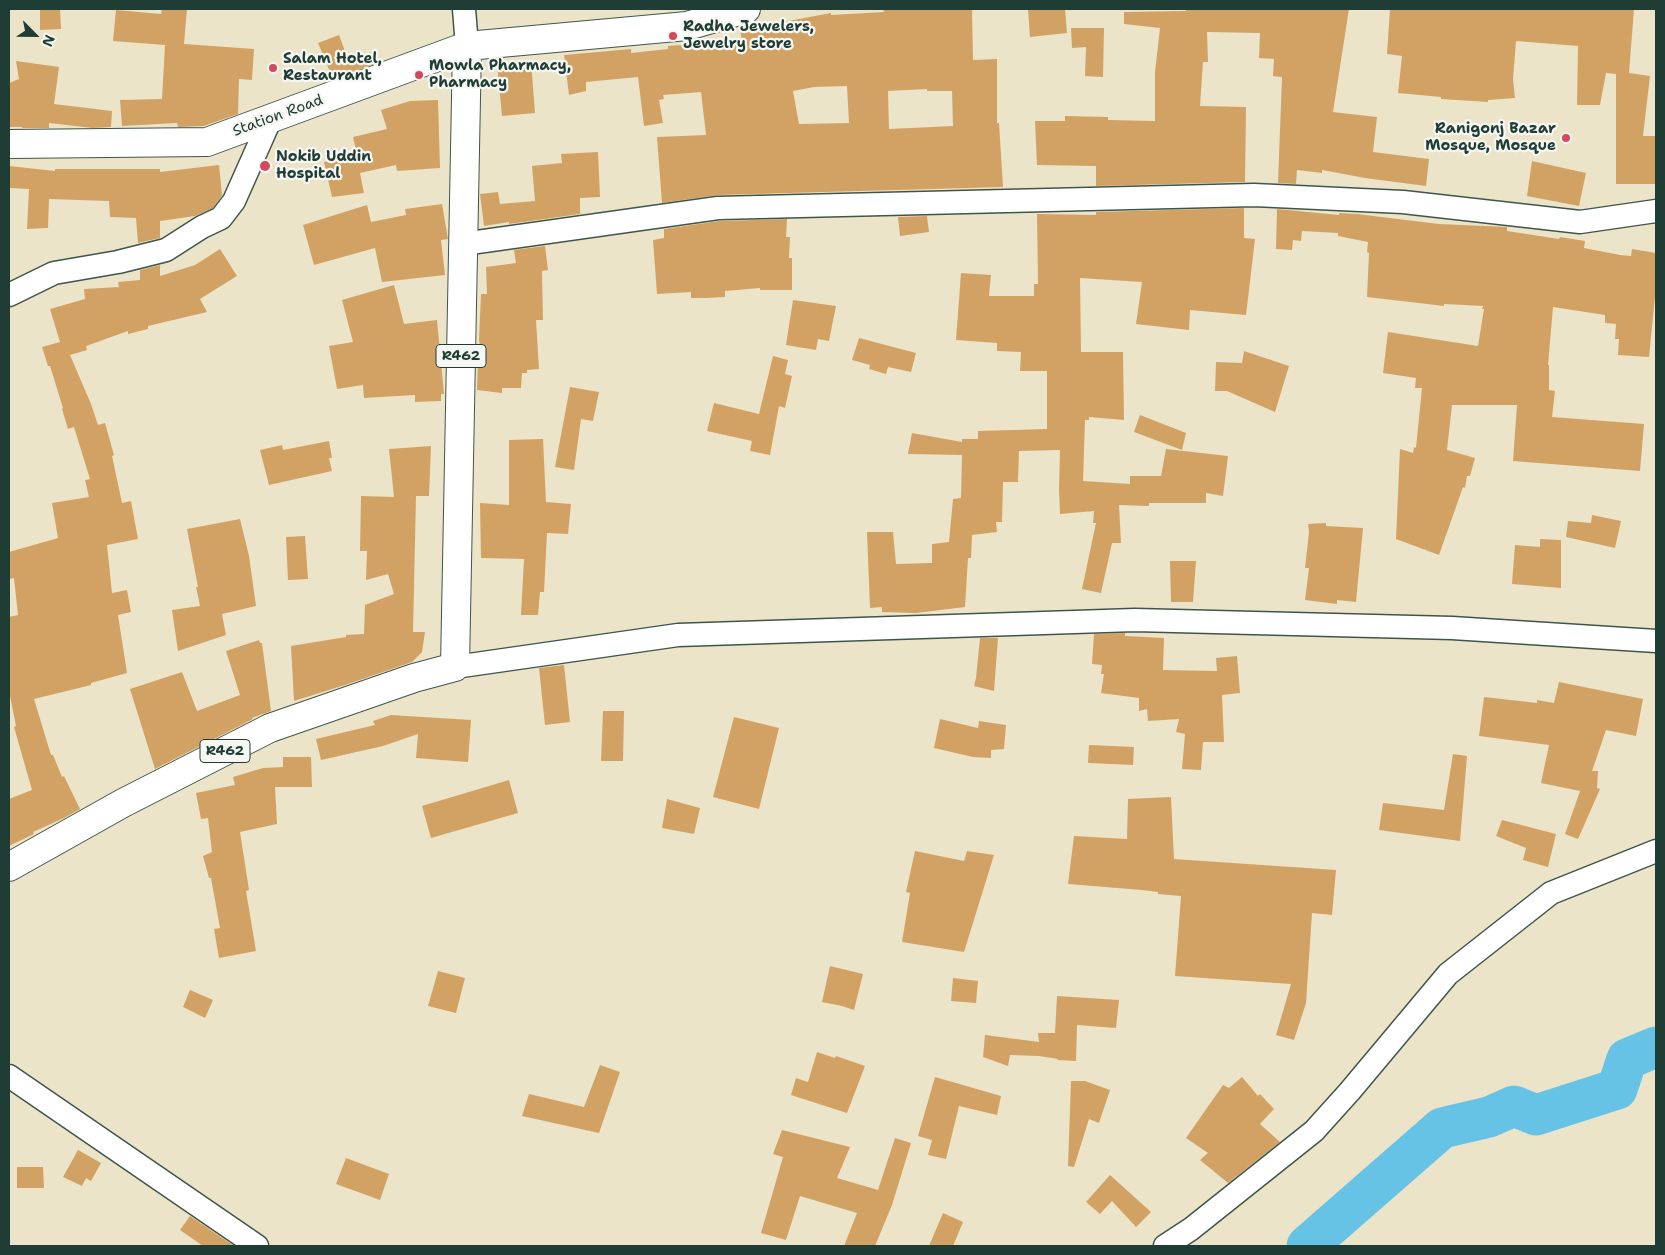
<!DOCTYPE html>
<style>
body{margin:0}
#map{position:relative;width:1665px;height:1255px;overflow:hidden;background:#ece4c8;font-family:"Shantell Sans",sans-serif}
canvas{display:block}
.frame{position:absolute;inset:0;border:10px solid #1f3d34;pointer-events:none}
.north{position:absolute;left:10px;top:10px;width:50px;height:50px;-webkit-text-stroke:4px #f6f6f2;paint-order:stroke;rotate:113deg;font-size:14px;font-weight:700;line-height:20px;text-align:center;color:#1f3d34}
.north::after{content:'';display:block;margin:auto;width:18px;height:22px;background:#1f3d34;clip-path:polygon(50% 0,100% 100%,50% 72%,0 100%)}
</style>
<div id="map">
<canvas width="1665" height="1255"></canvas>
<div class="frame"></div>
<div class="north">N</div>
</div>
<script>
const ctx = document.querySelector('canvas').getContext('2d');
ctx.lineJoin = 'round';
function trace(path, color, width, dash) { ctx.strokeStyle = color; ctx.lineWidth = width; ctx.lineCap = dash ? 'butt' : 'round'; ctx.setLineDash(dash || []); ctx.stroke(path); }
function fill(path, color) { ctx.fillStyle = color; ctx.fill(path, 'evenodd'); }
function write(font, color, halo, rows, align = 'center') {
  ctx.font = font + ' "Shantell Sans",sans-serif'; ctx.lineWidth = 4.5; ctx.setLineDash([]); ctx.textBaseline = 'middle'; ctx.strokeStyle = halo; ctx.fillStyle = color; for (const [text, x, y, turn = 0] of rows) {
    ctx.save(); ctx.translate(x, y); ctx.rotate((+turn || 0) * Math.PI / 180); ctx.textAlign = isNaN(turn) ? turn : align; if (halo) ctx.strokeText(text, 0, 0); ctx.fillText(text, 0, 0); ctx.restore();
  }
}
trace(new Path2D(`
 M 1307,1246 L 1442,1128 L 1489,1117 L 1514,1106 L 1536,1115 L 1617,1089 L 1627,1059 L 1656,1047`), '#67c3e5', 41);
fill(new Path2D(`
 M 40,9 L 60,9 L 61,29 L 40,30 Z
 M 162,9 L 187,9 L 184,44 L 254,49 L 252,80 L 239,79 L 238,114 L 204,126 L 178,127 L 177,123 L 122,126 L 120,100 L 162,99 L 165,45 L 113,41 L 116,10 L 161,14 Z
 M 883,9 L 972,9 L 973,60 L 997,59 L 997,123 L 999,123 L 1003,187 L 718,195 L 662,203 L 657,137 L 706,135 L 701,92 L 663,95 L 664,99 L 659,100 L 663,123 L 644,126 L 638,77 L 586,82 L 586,91 L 569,95 L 564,55 L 631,49 L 631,53 L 668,49 L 668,46 L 742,40 L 740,30 L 831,13 L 831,15 L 884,12 ZM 847,86 L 849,123 L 799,124 L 793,91 L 814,87 ZM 927,89 L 927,91 L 952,91 L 953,126 L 889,129 L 888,91 Z
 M 1028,9 L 1065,9 L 1067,33 L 1030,37 Z
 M 1186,9 L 1349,9 L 1333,112 L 1377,117 L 1373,152 L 1429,159 L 1426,186 L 1365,178 L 1322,170 L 1322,173 L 1297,170 L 1296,184 L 1278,183 L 1282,77 L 1273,76 L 1274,59 L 1259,58 L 1260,33 L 1207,32 L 1208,62 L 1203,62 L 1200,106 L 1246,107 L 1245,182 L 1096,186 L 1096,166 L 1037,165 L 1035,121 L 1065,121 L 1065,116 L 1108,117 L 1108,120 L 1155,121 L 1155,72 L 1160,28 L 1124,24 L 1124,12 L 1186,11 Z
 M 1390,9 L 1634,9 L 1629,73 L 1650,76 L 1643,136 L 1656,136 L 1656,184 L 1616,184 L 1616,74 L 1606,73 L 1600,105 L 1577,105 L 1578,46 L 1516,41 L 1513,79 L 1515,98 L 1488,100 L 1488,102 L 1441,99 L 1441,97 L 1398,93 L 1402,56 L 1387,54 Z
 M 1071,28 L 1104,28 L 1103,77 L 1085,76 L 1086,47 L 1072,48 Z
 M 339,35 L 349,62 L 372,52 L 377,63 L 333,79 L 318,43 Z
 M 16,61 L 59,67 L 54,104 L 112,111 L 111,127 L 93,128 L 49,123 L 49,128 L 22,128 L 22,127 L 9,127 L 9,83 L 19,79 Z
 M 531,61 L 535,113 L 502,116 L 497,64 Z
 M 438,100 L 440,168 L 397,171 L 396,165 L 360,173 L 364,193 L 332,197 L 324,162 L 357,154 L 353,137 L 387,129 L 381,110 L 410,101 Z
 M 598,152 L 600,197 L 580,198 L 580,214 L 509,224 L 509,222 L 484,226 L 480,194 L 498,192 L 500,204 L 535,201 L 532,166 L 562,163 L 561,154 Z
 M 1532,161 L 1586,173 L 1579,206 L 1527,196 Z
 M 219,165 L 222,195 L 213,208 L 195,216 L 160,221 L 160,238 L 138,243 L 136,218 L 110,217 L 109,201 L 49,199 L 48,228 L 27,229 L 29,189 L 9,188 L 9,166 L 55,171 L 55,169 L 160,169 L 160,172 Z
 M 442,204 L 448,239 L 441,240 L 445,275 L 382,282 L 375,248 L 314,265 L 303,225 L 367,205 L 371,222 L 406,215 L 405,209 Z
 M 1244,208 L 1244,238 L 1255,239 L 1246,315 L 1190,310 L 1189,330 L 1136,324 L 1142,282 L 1080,278 L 1081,352 L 1123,352 L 1124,420 L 1089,417 L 1089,420 L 1085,420 L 1083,481 L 1130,484 L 1130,476 L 1161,476 L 1166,449 L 1228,456 L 1223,496 L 1206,493 L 1206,503 L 1149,503 L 1149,506 L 1119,505 L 1121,543 L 1112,543 L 1101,593 L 1082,589 L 1096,523 L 1093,523 L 1094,511 L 1060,514 L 1059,491 L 1060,450 L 1019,451 L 1018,482 L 1003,482 L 1002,522 L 996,522 L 997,532 L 972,535 L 971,558 L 968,558 L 965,607 L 916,613 L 882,612 L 882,607 L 870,608 L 867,532 L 893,532 L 896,564 L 932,563 L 932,544 L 949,542 L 953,499 L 961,498 L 962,455 L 908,454 L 912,433 L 962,442 L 962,439 L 978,439 L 978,431 L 1047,429 L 1047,371 L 1020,371 L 1021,352 L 997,351 L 997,343 L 956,340 L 961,273 L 991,275 L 989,296 L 1034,296 L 1034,284 L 1038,284 L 1037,214 L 1096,215 L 1096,212 Z
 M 1277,209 L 1339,215 L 1339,213 L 1357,214 L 1439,224 L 1507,227 L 1507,231 L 1559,239 L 1560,237 L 1585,241 L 1584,248 L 1620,255 L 1631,256 L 1632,249 L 1656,253 L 1656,287 L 1649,357 L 1618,355 L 1619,339 L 1615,339 L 1616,324 L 1605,323 L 1605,315 L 1553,307 L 1548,365 L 1549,365 L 1549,390 L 1555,391 L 1552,417 L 1644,424 L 1640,471 L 1513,461 L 1517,405 L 1452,405 L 1447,450 L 1475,458 L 1470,476 L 1467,476 L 1465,488 L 1463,487 L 1439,555 L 1396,539 L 1400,449 L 1413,453 L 1414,447 L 1416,448 L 1422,388 L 1415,388 L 1416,378 L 1383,373 L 1388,332 L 1478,346 L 1484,309 L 1482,309 L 1483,306 L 1444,304 L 1444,306 L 1367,297 L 1369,253 L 1367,252 L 1368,242 L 1338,236 L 1338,233 L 1302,231 L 1301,241 L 1293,240 L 1292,250 L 1276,249 Z
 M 927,216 L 929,232 L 900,236 L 898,217 Z
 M 787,219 L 786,237 L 790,237 L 789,258 L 792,258 L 792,290 L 760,290 L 760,288 L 725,291 L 725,297 L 706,298 L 691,298 L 691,292 L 657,294 L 653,240 L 664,238 L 664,229 L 719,221 Z
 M 545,246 L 548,270 L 542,271 L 543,320 L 536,320 L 539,369 L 527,370 L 527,373 L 522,373 L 521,388 L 502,388 L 502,393 L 477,390 L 478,360 L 481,360 L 479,339 L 481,294 L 487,294 L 486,267 L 516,263 L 514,250 Z
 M 220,249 L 237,276 L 200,299 L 207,312 L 148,326 L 148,329 L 128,334 L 128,331 L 86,346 L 87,350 L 70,355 L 91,404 L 98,425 L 105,423 L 114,455 L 112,456 L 122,503 L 131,501 L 138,539 L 107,545 L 112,593 L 127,590 L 131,612 L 118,615 L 127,673 L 91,683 L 91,685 L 34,699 L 51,755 L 53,755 L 62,777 L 64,776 L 80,809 L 64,818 L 33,832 L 34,834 L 9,846 L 9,799 L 32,790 L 14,727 L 16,726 L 9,691 L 9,617 L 18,615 L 14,578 L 9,579 L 9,552 L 58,538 L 52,503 L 89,497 L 85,480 L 90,479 L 74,427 L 68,429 L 62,409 L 63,408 L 50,366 L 48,366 L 42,347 L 60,342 L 50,309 L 85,299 L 84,289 L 119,287 L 118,282 L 140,280 L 140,270 L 160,265 L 160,276 L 195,265 Z
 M 394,285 L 404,324 L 437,320 L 444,394 L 441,394 L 441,401 L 415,402 L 415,395 L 364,398 L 363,385 L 337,389 L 329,346 L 353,342 L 342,300 Z
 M 793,300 L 836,306 L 829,341 L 818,339 L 816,350 L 786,345 Z
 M 859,338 L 916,353 L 911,372 L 888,367 L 886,374 L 869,369 L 870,365 L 852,360 Z
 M 1244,351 L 1289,366 L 1275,412 L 1227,391 L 1215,391 L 1216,362 L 1242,363 Z
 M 773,356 L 788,360 L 785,374 L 792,376 L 785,408 L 779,406 L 770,455 L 750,451 L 752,441 L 707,431 L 714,403 L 759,414 Z
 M 570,387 L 599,392 L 593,421 L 581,419 L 574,470 L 555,467 Z
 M 1140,415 L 1186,433 L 1182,450 L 1134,432 Z
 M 543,439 L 546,502 L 571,504 L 568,534 L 547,533 L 544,592 L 540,592 L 538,615 L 521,615 L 524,559 L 481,558 L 480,503 L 509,505 L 509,440 Z
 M 329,441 L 332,458 L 329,458 L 332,471 L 269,485 L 260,450 L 282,445 L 283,450 Z
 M 431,446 L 429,496 L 416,496 L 413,632 L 425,632 L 422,652 L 412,662 L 348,684 L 294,701 L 291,646 L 346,637 L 346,635 L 364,634 L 365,605 L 394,594 L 388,574 L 366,580 L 367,551 L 360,551 L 361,496 L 394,497 L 389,449 Z
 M 1592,515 L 1621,521 L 1615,548 L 1566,537 L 1568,521 L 1591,523 Z
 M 240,519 L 249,556 L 256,606 L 222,614 L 226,635 L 178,651 L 172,610 L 200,606 L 196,587 L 198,587 L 187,529 Z
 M 1326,523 L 1326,526 L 1363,528 L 1356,602 L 1337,600 L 1337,604 L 1305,600 L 1309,568 L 1305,568 L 1309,532 L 1308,524 Z
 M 305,536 L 308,579 L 288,580 L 286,537 Z
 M 1540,539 L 1561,540 L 1561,588 L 1512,584 L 1515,545 L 1540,547 Z
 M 1170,561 L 1196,561 L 1193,602 L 1171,602 Z
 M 1125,633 L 1125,636 L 1164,638 L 1163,670 L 1217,671 L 1216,658 L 1237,656 L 1240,693 L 1222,695 L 1224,742 L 1203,742 L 1201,770 L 1182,769 L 1185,734 L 1176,732 L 1179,719 L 1148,721 L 1147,709 L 1139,711 L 1139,698 L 1101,693 L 1104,674 L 1101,674 L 1102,665 L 1092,664 L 1094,634 Z
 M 980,638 L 998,638 L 994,691 L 974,686 L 976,678 Z
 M 259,640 L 260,643 L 262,643 L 271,711 L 252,718 L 253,719 L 155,769 L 130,689 L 182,672 L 197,711 L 240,695 L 226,651 Z
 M 564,665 L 570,722 L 545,725 L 539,668 Z
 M 1559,682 L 1643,699 L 1636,736 L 1606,730 L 1592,771 L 1598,771 L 1597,788 L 1600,789 L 1578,839 L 1565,834 L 1580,791 L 1541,783 L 1549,745 L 1479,736 L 1484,697 L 1537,703 L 1537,700 L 1554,703 Z
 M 603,711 L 624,711 L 623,761 L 601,761 Z
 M 391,715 L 471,720 L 468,762 L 416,758 L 418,734 L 383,746 L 321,760 L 316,739 L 375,725 L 373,721 Z
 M 734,717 L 779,728 L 759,809 L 713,797 Z
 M 940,719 L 978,728 L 979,721 L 1006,725 L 1004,749 L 991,750 L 991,758 L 973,757 L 934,748 Z
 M 1089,745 L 1134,747 L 1133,765 L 1088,763 Z
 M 1453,754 L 1467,756 L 1460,841 L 1379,830 L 1383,803 L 1444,810 Z
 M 283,757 L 311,757 L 312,787 L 275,787 L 277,824 L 240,832 L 249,890 L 246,891 L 256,951 L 219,958 L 214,929 L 220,928 L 211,878 L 209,878 L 203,856 L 212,852 L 208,818 L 201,819 L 196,793 L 235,785 L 233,777 L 263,768 L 283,767 Z
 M 509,780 L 518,813 L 431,838 L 422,806 Z
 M 1171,797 L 1174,859 L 1336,870 L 1332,915 L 1312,913 L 1306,1003 L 1294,1040 L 1276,1035 L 1291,984 L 1175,976 L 1181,896 L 1158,894 L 1158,892 L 1142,890 L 1068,884 L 1074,836 L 1127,839 L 1128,799 Z
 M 667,799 L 700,808 L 694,834 L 662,828 Z
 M 1502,820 L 1556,834 L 1548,867 L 1523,860 L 1526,848 L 1496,836 Z
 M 915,851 L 964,861 L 967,851 L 994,855 L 964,952 L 902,942 L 910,893 L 906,892 Z
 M 830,966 L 863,974 L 854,1010 L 842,1006 L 822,1002 Z
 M 438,971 L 465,978 L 456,1013 L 428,1006 Z
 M 953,978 L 978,981 L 976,1003 L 951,1001 Z
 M 190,990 L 213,1000 L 205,1018 L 183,1007 Z
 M 1057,996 L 1119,1000 L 1116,1028 L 1077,1025 L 1076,1061 L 1057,1060 L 1058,1059 L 1039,1056 L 1010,1055 L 1008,1066 L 983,1057 L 985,1035 L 1039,1042 L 1038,1033 L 1055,1033 Z
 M 817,1052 L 835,1058 L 836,1056 L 865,1066 L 847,1113 L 791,1095 L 796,1078 L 808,1082 Z
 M 600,1065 L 620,1072 L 599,1133 L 522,1116 L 529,1094 L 584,1107 Z
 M 935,1077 L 1001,1096 L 997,1115 L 959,1106 L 946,1159 L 928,1155 L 932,1140 L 918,1136 Z
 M 1242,1077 L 1258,1096 L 1260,1094 L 1274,1109 L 1260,1124 L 1280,1142 L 1228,1183 L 1200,1160 L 1208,1153 L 1186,1138 L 1223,1085 L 1229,1088 Z
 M 1071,1081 L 1085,1081 L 1110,1090 L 1099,1123 L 1089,1119 L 1074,1167 L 1068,1166 Z
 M 782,1130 L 850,1147 L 837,1178 L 878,1190 L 895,1138 L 911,1143 L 892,1205 L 875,1246 L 844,1246 L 857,1213 L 800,1196 L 786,1240 L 761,1233 L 783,1157 L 773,1154 Z
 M 78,1150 L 101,1163 L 91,1181 L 86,1178 L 82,1186 L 63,1177 Z
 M 346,1158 L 389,1174 L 380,1200 L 336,1184 Z
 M 17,1167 L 43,1167 L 44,1188 L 17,1188 Z
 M 1110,1175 L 1151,1212 L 1136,1227 L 1112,1201 L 1100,1214 L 1086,1202 Z
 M 943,1213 L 963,1222 L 953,1246 L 929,1246 Z
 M 190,1216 L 234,1246 L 203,1246 L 180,1230 Z`), '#d2a264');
const minor = new Path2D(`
 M 464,9 L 467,46
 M 463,244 L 718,208 L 1254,195 L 1403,202 L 1580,222 L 1656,211
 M 9,295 L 54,273 L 118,262 L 166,250 L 202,227 L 221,218 L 234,201 L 271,118
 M 455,667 L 678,635 L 1135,620 L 1452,628 L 1656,641
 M 9,1076 L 257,1246
 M 1165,1246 L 1191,1229 L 1314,1131 L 1350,1091 L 1448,974 L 1551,893 L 1656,851`);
const major = new Path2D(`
 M 9,144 L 207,142 L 467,46 L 687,26 L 746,9
 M 9,867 L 123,803 L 270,728 L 414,678 L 455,667 L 467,46`);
trace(minor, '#3e564a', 25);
trace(major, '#3e564a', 30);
trace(minor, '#fff', 22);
trace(major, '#fff', 28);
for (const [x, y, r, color] of [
 [673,36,5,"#d1495b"],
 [273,68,5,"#d1495b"],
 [419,75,5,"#d1495b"],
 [1566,138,5,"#d1495b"],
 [265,166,6,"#d1495b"]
]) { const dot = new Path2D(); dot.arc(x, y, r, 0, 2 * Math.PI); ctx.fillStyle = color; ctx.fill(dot); trace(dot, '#f6f6f2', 2); }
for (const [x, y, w] of [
 [461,356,50],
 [225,751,50]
]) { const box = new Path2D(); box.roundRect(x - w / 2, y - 11.5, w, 23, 4); ctx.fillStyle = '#f6f6f2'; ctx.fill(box); trace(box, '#1f3d34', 1); }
write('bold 14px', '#1f3d34', null, [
 ["R462",461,356],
 ["R462",225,751]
]);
write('bold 15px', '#1f3d34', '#f6f6f2', [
 ["Radha Jewelers,",683,27],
 ["Jewelry store",683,44],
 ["Salam Hotel,",283,59],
 ["Restaurant",283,76],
 ["Mowla Pharmacy,",429,66],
 ["Pharmacy",429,83],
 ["Ranigonj Bazar",1556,129,"right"],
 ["Mosque, Mosque",1556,146,"right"],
 ["Nokib Uddin",276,157],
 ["Hospital",276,174]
], 'left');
write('15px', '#1f3d34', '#f6f6f2', [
 ["Station Road",278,116,-20]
]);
</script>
